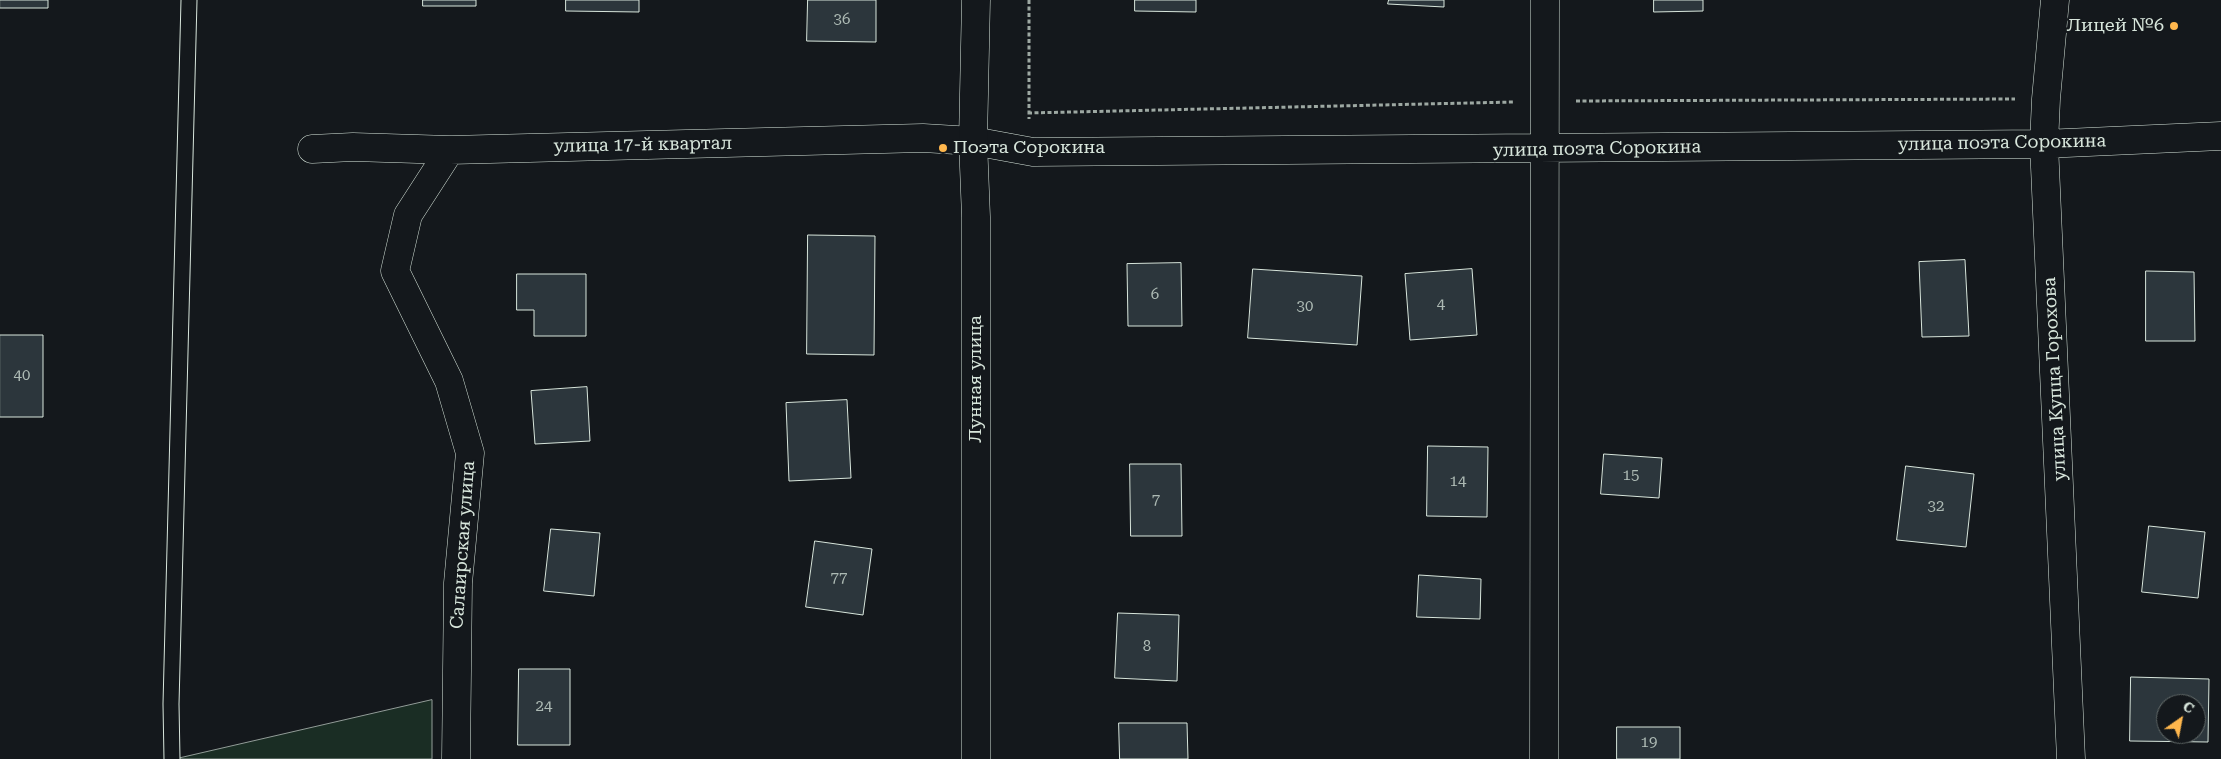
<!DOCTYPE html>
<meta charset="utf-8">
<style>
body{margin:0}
#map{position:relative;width:2221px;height:759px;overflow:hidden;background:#14181c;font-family:"Roboto Serif",serif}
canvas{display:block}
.north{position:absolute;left:2156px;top:694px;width:50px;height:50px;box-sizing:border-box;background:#14181c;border:1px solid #626a69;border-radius:50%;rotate:33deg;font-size:14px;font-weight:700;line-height:20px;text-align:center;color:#d8e6dc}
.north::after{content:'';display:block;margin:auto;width:18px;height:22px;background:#ffb74d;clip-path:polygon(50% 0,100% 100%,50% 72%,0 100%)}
</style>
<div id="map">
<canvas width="2221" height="759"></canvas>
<div class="north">С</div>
</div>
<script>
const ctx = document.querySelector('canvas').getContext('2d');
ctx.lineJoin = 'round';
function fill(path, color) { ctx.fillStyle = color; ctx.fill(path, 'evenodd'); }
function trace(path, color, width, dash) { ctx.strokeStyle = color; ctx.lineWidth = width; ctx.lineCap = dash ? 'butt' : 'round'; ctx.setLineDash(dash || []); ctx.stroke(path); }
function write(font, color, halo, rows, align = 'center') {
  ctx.font = font + ' "Roboto Serif",serif'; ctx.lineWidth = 4; ctx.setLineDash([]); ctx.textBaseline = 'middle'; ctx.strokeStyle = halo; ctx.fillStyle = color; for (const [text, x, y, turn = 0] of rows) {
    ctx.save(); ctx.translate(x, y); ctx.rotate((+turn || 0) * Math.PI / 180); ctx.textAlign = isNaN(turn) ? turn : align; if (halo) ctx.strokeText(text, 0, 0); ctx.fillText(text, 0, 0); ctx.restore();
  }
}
const green = new Path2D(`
 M 432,700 L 432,759 L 175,759 Z`);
fill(green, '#1a2d24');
trace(green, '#939e99', 1);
const building = new Path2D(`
 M 0,0 L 48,0 L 48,8 L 0,8 Z
 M 423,0 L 476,0 L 476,6 L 423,6 Z
 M 566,0 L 639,0 L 639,12 L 566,11 Z
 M 808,0 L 876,0 L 876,42 L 807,41 Z
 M 1135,0 L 1196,0 L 1196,12 L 1135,11 Z
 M 1389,0 L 1444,0 L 1444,7 L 1388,4 Z
 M 1654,0 L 1703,0 L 1703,11 L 1654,12 Z
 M 808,235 L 875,236 L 874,355 L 807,354 Z
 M 1965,260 L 1969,336 L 1922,337 L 1919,262 Z
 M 1181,263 L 1182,326 L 1128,326 L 1127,264 Z
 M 1253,269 L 1362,276 L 1357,345 L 1248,338 Z
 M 1472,269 L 1477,335 L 1410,340 L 1405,274 Z
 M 2146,271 L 2194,272 L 2195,341 L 2146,341 Z
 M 517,274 L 586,274 L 586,336 L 534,336 L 534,310 L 517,310 Z
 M 0,335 L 43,335 L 43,417 L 0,417 Z
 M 587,387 L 590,441 L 535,444 L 531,391 Z
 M 847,400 L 851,478 L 789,481 L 786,403 Z
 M 1428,446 L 1488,447 L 1487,517 L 1427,516 Z
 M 1604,454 L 1662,458 L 1659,498 L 1601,494 Z
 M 1130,464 L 1181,464 L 1182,536 L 1131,536 Z
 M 1906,466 L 1974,474 L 1966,547 L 1897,540 Z
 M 2149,526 L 2205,532 L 2198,598 L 2142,592 Z
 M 551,529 L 600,533 L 594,596 L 544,591 Z
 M 815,541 L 872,549 L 863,615 L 806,607 Z
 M 1419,575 L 1481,579 L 1480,619 L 1417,617 Z
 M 1118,613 L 1179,615 L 1177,681 L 1115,678 Z
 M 519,669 L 570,669 L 570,745 L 518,745 Z
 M 2131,677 L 2209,679 L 2208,742 L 2130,741 ZM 2166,704 L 2196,704 L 2196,734 L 2166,734 Z
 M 1119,723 L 1187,723 L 1188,759 L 1120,759 Z
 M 1617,727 L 1680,727 L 1680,759 L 1617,759 Z`);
fill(building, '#2c363c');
trace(building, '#d8e6dc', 1);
const service = new Path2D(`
 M 172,759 L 171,704 L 189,0`);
const minor = new Path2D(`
 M 2055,0 L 2046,99 L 2044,144 L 2071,759
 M 312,149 L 353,147 L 450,150 L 923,138 L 973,141 L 1033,152 L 2044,144 L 2221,136
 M 450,150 L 408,215 L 395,271 L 449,381 L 470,453 L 458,583 L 456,759
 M 1544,759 L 1545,0`);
const tertiary = new Path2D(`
 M 976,0 L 973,141 L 976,217 L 976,759`);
trace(service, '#d8e6dc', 17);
trace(minor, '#d8e6dc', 29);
trace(tertiary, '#d8e6dc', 29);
trace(new Path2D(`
 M 1029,0 L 1029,119
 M 1576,101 L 2015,99
 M 1028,113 L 1513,102`), '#9da8a2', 3, [4, 2.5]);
trace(service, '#14181c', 15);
trace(minor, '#14181c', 28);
trace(tertiary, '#14181c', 28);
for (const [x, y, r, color] of [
 [2174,26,5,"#ffb74d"],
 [943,148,5,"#ffb74d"]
]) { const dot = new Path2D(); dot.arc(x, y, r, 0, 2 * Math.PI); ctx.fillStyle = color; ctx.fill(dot); trace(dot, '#14181c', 2); }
write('15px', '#adbab4', null, [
 ["36",842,20],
 ["6",1155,295],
 ["4",1441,305],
 ["30",1305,307],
 ["40",22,376],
 ["15",1631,476],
 ["14",1458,482],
 ["7",1156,500],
 ["32",1936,507],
 ["77",839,578],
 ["8",1147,647],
 ["24",544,707],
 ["19",1649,743]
]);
write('18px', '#d8e6dc', '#14181c', [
 ["Лицей №6",2164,26],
 ["Поэта Сорокина",953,148,"left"]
], 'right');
write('18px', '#d8e6dc', '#14181c', [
 ["улица поэта Сорокина",2002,143,-1],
 ["улица 17-й квартал",643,145,-1],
 ["улица поэта Сорокина",1597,149,-1],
 ["Лунная улица",976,379,-90],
 ["улица Купца Горохова",2055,379,-93],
 ["Салаирская улица",463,545,-86]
]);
</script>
